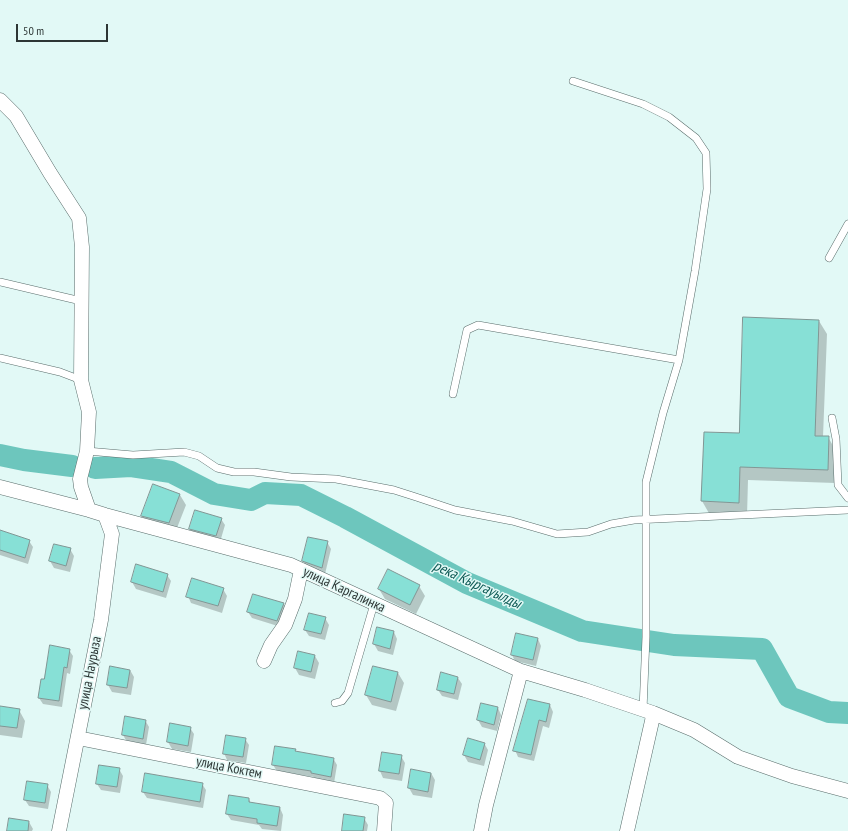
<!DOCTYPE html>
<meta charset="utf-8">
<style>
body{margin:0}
#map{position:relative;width:848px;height:831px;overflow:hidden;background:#e2f9f6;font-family:"PT Sans Narrow",sans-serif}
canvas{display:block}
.scale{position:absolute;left:16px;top:24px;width:92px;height:18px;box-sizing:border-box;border:2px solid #2d3635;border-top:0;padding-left:5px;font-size:12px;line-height:14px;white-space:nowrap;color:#2d3635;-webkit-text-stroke:3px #e2f9f6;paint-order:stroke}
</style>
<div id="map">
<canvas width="848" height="831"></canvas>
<div class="scale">50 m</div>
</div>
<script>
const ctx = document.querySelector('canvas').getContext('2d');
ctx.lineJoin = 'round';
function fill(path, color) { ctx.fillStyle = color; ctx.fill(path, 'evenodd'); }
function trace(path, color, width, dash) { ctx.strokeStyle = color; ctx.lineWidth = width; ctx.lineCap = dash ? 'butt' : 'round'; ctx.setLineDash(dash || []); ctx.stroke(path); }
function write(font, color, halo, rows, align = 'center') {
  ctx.font = font + ' "PT Sans Narrow",sans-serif'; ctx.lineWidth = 3; ctx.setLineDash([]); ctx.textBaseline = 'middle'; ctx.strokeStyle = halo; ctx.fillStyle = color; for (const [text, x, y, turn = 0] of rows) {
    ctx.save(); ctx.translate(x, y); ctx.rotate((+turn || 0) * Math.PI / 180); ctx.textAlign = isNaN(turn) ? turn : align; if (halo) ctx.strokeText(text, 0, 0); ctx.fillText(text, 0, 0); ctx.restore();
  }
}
fill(new Path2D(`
 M 819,321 L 827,334 L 823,437 L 828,437 L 836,451 L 835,483 L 748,480 L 747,516 L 710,515 L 702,501 L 704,433 L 740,434 Z
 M 154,485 L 180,495 L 186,505 L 175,533 L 148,526 L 142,516 Z
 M 221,519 L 225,525 L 220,542 L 194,535 L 190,529 Z
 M 0,531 L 29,541 L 33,547 L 28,564 L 0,555 Z
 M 327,542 L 331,549 L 325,574 L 307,567 L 303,561 Z
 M 70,549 L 74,556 L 70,572 L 54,568 L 50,561 Z
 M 167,575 L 171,581 L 166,598 L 136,589 L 132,582 Z
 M 419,586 L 425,596 L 416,614 L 385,599 L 379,589 Z
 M 223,589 L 227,596 L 222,613 L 191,603 L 188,596 Z
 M 253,595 L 284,604 L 287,611 L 281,627 L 252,618 L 248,612 Z
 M 325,618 L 329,625 L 325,640 L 309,636 L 305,630 Z
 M 394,632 L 397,639 L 393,655 L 378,651 L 374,644 Z
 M 538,639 L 541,646 L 536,666 L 515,661 L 512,655 Z
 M 69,650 L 73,656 L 70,674 L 67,673 L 62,707 L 43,704 L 39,698 L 45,680 Z
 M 299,652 L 315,656 L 319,663 L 315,679 L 299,675 L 295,668 Z
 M 130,670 L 134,677 L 131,695 L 112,692 L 108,685 Z
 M 398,673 L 404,683 L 396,711 L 372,705 L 366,695 Z
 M 458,678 L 462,684 L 458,700 L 442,696 L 438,690 Z
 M 482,704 L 498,708 L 501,715 L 497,731 L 482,727 L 478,720 Z
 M 550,705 L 553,712 L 549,728 L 543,726 L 534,761 L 518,757 L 515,750 Z
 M 0,707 L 19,710 L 25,721 L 22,738 L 0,735 Z
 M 145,720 L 149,727 L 146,745 L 127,742 L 123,735 Z
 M 171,725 L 190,728 L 194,734 L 191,752 L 172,749 L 168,742 Z
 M 245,739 L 249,745 L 246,763 L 227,760 L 224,753 Z
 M 484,743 L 488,750 L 484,766 L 468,762 L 464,755 Z
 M 295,750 L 297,753 L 333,758 L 337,765 L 334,783 L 315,780 L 314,777 L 277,771 L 273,765 Z
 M 401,756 L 405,763 L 402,781 L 383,778 L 380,771 Z
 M 119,769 L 123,776 L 120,793 L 101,790 L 97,784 Z
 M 431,773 L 435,780 L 432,798 L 413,795 L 409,788 Z
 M 202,784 L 206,790 L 203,808 L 147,798 L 143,792 Z
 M 47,785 L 51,792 L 48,809 L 29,806 L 25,800 Z
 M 249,799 L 251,804 L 280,808 L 283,815 L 281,831 L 262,829 L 259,825 L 231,820 L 227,814 Z
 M 364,818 L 368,825 L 367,831 L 343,831 Z
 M 29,822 L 33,829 L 32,831 L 8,831 Z`), '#0003');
trace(new Path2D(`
 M 0,455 L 24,460 L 72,466
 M 95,468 L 131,466 L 171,472 L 214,494 L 251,500 L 265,493 L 301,495 L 345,517 L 467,583 L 582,631 L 674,645 L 762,649 L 789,697 L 829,712 L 848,713`), '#6dc6bd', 22);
const building = new Path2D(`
 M 743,317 L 819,320 L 815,436 L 829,436 L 828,470 L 740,467 L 739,503 L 701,501 L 704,432 L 739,433 Z
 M 153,484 L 180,494 L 169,523 L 141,516 Z
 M 195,510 L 222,518 L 216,536 L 189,529 Z
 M 0,530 L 30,540 L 25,558 L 0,550 Z
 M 308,537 L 328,541 L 322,568 L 302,561 Z
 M 54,544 L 71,548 L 66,566 L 49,561 Z
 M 136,564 L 168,574 L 163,592 L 131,582 Z
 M 388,569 L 420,585 L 410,605 L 378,589 Z
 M 192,578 L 224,588 L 218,606 L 186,597 Z
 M 253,594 L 284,603 L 277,621 L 247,612 Z
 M 309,613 L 326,617 L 321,634 L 304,630 Z
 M 377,627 L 394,631 L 390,649 L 373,644 Z
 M 516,633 L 538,638 L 533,660 L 511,655 Z
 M 50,645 L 70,649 L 67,668 L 64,667 L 59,701 L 38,698 L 41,679 L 44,679 Z
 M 298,651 L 315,655 L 311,672 L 294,668 Z
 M 110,666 L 130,670 L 127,688 L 107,685 Z
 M 373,666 L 398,672 L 391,702 L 365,695 Z
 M 441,672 L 458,677 L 454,694 L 437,690 Z
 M 528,699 L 550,704 L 546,722 L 539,720 L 531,755 L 513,751 Z
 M 481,703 L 498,707 L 494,725 L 477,720 Z
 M 0,706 L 20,709 L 17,728 L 0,726 Z
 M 125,716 L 146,720 L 143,739 L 122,735 Z
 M 170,723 L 191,727 L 188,746 L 167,742 Z
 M 226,735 L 246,738 L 243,757 L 223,754 Z
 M 468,738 L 485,743 L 480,760 L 463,755 Z
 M 275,746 L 296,749 L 295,751 L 334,758 L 331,777 L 311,773 L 311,771 L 272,765 Z
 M 382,752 L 402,755 L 399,774 L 379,771 Z
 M 99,765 L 120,768 L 117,787 L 96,784 Z
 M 411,769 L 431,773 L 428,792 L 408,788 Z
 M 145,773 L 203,783 L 200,802 L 142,792 Z
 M 27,781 L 48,784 L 45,803 L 24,800 Z
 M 229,795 L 249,798 L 249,802 L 280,807 L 277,826 L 257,823 L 257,819 L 226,814 Z
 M 344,814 L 365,817 L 363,831 L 342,831 Z
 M 9,818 L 29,821 L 28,831 L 7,831 Z`);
fill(building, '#87e0d6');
trace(building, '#819694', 1);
const lane = new Path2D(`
 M 573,81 L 643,104 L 669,117 L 696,138 L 706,153 L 707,189 L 695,271 L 679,360 L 663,413 L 646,482 L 646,637 L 643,710
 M 829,258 L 848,224
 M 0,282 L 81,301
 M 0,358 L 60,372 L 81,380
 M 453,394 L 467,330 L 478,325 L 679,360
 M 832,418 L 836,439 L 838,485 L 848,498
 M 87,451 L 133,455 L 184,452 L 199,456 L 217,468 L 234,472 L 254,472 L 291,477 L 336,479 L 394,490 L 416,497 L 455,510 L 512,521 L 557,534 L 588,532 L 611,524 L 634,520 L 848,510
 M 335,703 L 342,701 L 348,693 L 374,604`);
const street = new Path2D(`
 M 0,100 L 16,116 L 50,173 L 79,218 L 82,247 L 81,380 L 89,412 L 87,451 L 80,479 L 81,487 L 89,510
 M 0,487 L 89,510 L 105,515 L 291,565 L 521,671 L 486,805 L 481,831
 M 264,661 L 271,645 L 285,625 L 295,599 L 301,570
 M 521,671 L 585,690 L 653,713 L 694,730 L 738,757 L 792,776 L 848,791
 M 78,738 L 380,798 L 386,803 L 384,831
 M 59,831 L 101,620 L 112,534 L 105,515
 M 627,831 L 652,721 L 653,713`);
trace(lane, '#596d6b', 8);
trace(street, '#596d6b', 15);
trace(lane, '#fff', 7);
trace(street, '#fff', 14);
write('14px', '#2d3635', '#e2f9f6', [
 ["улица Каргалинка",344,590,25],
 ["улица Наурыза",90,673,-79],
 ["улица Коктем",229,768,11]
]);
write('italic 15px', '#105c57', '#e2f9f6', [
 ["река Кыргауылды",477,585,25]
]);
</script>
